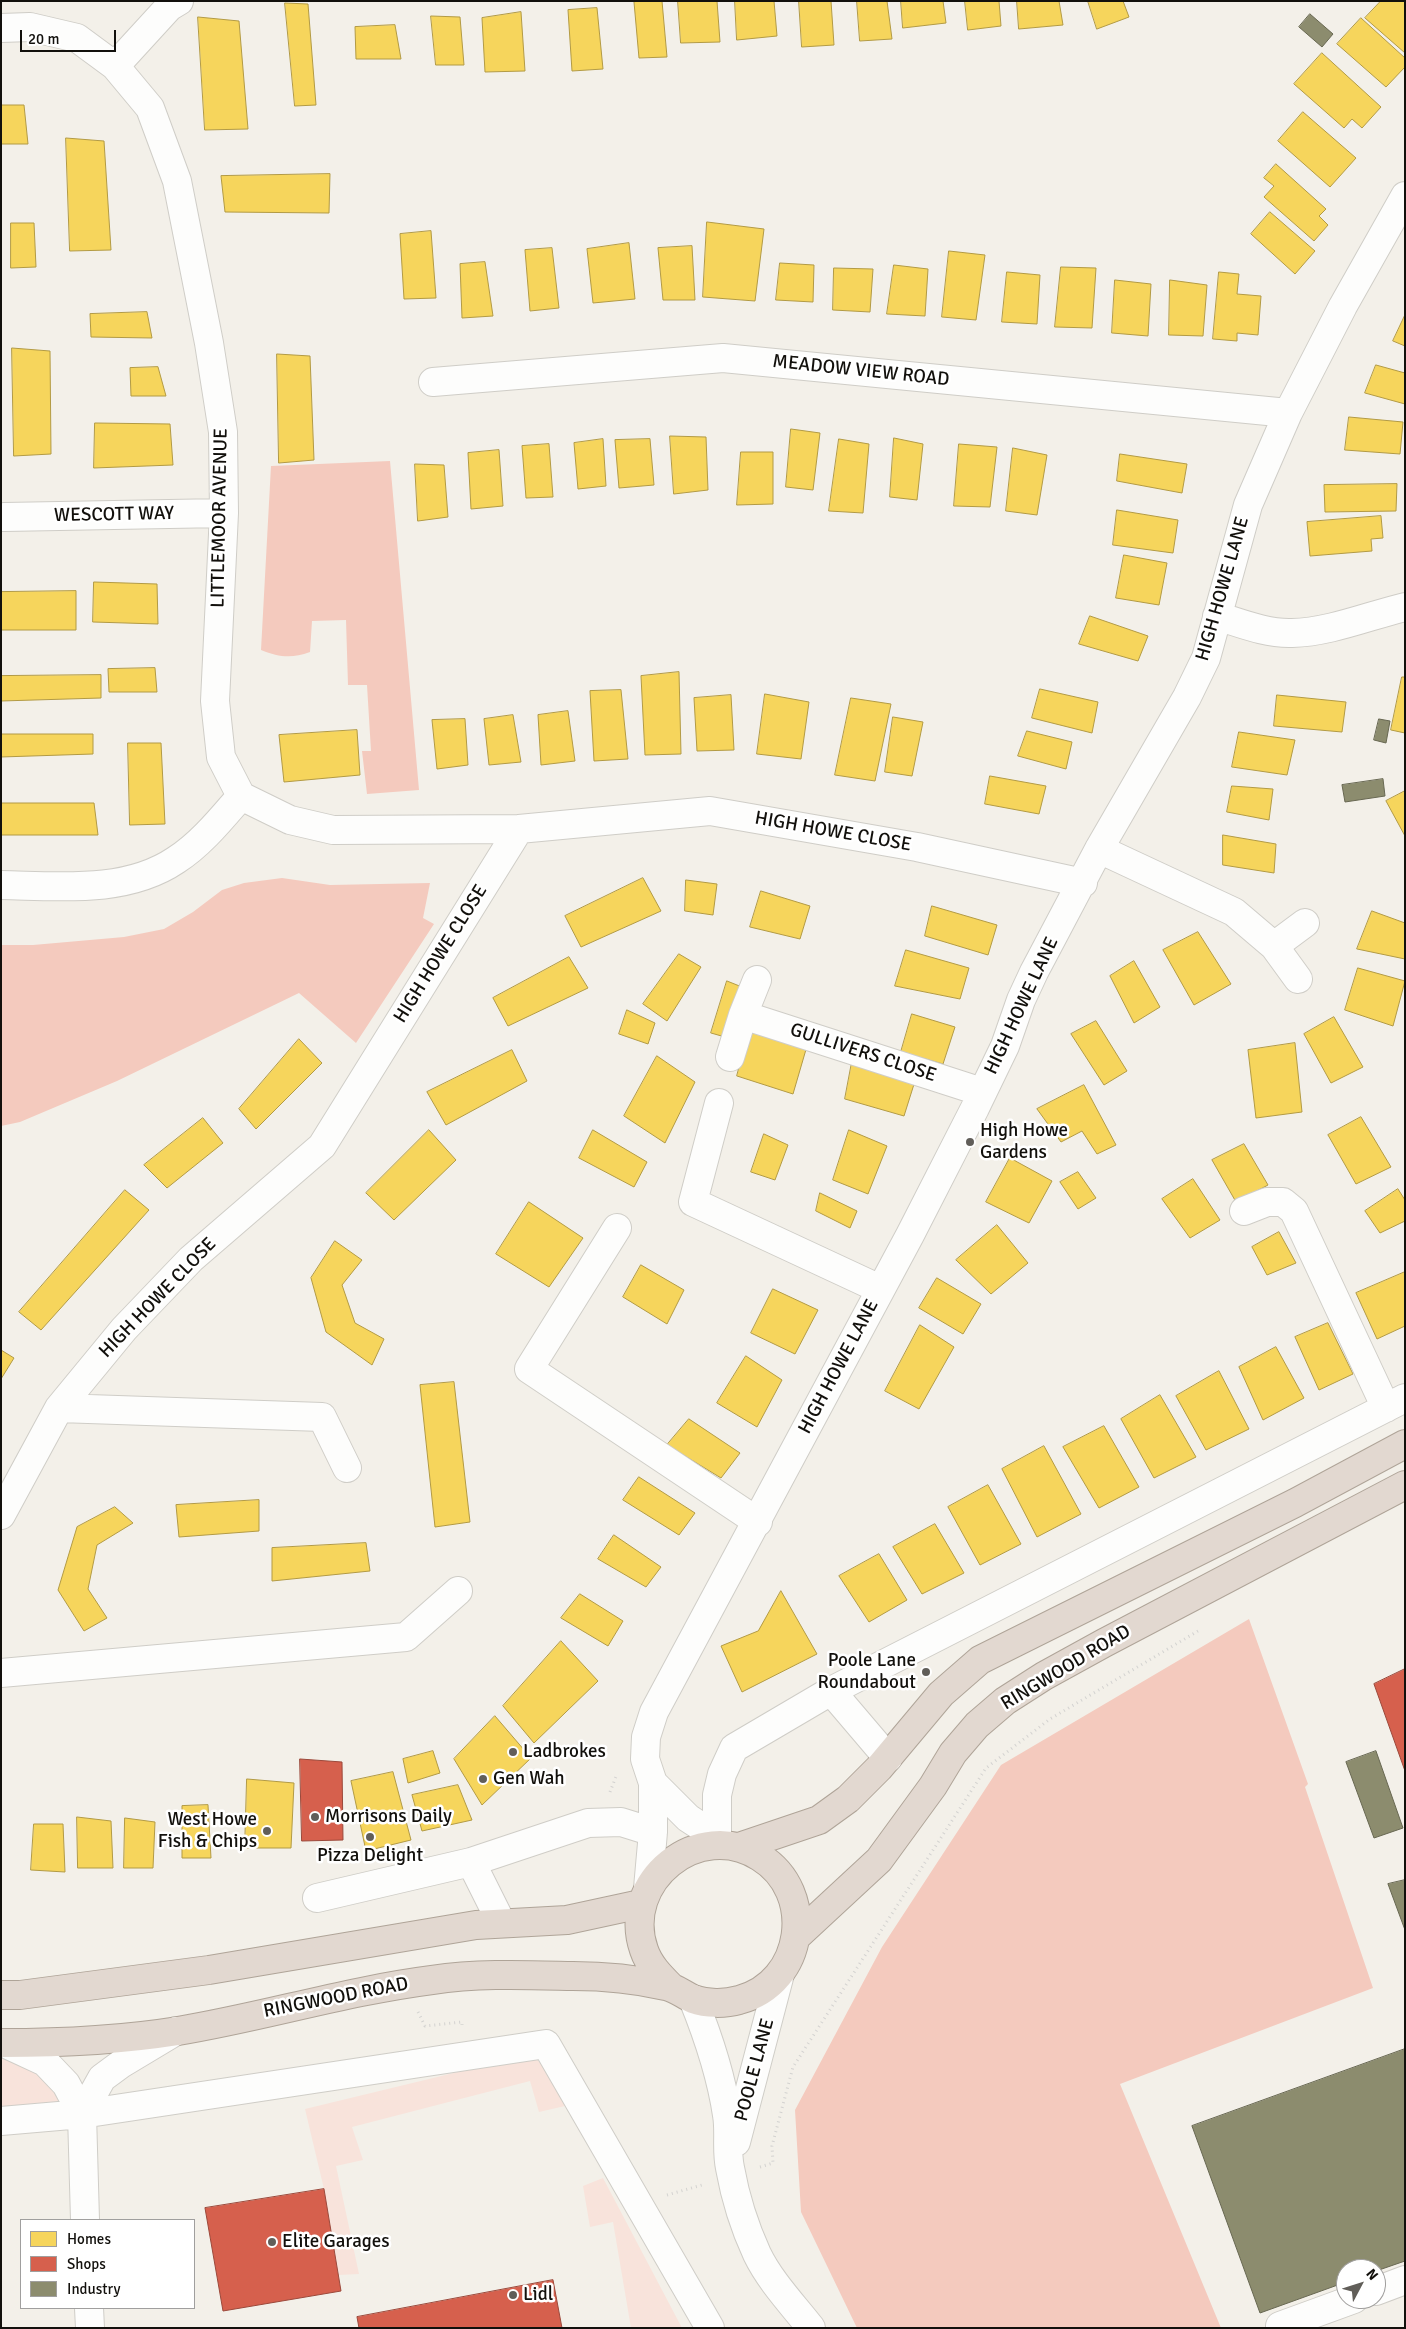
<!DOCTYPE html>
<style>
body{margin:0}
#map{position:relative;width:1406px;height:2329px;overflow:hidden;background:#f3f0e9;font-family:Signika,sans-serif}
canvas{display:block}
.frame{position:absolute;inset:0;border:2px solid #12100c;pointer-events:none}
.legend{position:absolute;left:20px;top:2219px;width:175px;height:90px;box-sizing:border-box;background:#fff;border:1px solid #a09f9e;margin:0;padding:6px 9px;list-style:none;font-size:15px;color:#12100c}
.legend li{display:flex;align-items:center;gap:10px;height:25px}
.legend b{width:25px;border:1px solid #a09f9e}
.north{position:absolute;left:1336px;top:2259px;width:50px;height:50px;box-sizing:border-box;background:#fff;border:1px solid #a09f9e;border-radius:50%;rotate:50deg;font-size:14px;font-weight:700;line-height:20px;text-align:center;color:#12100c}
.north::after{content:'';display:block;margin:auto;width:18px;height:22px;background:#615e59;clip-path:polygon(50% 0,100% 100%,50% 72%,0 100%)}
.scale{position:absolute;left:20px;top:30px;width:96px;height:22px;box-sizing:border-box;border:2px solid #12100c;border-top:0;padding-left:6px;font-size:15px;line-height:18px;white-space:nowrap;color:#12100c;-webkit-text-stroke:4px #fff;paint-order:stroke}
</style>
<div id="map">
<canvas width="1406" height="2329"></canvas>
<div class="frame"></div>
<ul class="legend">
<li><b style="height:14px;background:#f6d55c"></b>Homes</li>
<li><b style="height:14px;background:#d6604d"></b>Shops</li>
<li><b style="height:14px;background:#8c8c6e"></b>Industry</li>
</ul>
<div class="north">N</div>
<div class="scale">20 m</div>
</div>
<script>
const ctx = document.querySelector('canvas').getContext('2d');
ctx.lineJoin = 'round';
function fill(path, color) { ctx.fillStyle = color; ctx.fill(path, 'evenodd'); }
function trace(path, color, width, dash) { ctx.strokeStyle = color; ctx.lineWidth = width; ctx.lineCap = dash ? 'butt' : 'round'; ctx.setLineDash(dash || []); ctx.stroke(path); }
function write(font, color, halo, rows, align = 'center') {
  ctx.font = font + ' Signika,sans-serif'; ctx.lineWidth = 5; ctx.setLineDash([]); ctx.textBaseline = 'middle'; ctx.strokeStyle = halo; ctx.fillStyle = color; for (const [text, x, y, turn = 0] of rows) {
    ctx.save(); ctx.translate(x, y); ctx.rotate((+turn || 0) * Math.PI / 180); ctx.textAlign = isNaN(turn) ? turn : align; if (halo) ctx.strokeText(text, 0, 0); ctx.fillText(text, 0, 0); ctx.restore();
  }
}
fill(new Path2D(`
 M 1,2043 L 4,2043 L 82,2114 L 1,2121 Z
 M 524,2056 C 547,2056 556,2088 565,2106 L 539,2112 L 530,2081 L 352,2127 L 363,2160 L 336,2166 L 359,2274 L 339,2275 L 324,2189 L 305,2109 Z
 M 603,2178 L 682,2328 L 631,2328 L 613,2222 L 590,2227 L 583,2186 Z`), '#f8e3db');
fill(new Path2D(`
 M 390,461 L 419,790 L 367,794 L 362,751 L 371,751 L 367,685 L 348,685 L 346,620 L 312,621 L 310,652 C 291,659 279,657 261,650 L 271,466 Z
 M 282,878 L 330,885 L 430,883 L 423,918 L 434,924 L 356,1043 L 299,993 L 117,1081 L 20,1122 L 1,1126 L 1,945 L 33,945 L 124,937 L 164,929 L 193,912 L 222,890 L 244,883 Z
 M 1249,1619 L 1308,1784 L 1305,1787 L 1373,1988 L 1120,2084 L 1221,2328 L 857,2328 L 801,2212 L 795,2110 L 882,1947 L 1001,1765 Z`), '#f4cabe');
const homes = new Path2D(`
 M 662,1 L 667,57 L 639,58 L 634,2 Z
 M 678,1 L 717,1 L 720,42 L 681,43 Z
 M 735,1 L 774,1 L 777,36 L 737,40 Z
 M 799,1 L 831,1 L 834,45 L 802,47 Z
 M 857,1 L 887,1 L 892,39 L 860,41 Z
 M 901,1 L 943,1 L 946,23 L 903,28 Z
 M 965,1 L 999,1 L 1001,26 L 968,30 Z
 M 1017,1 L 1059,1 L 1063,25 L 1019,29 Z
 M 1088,1 L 1123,1 L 1129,17 L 1097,29 Z
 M 1381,1 L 1405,1 L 1405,53 L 1365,18 Z
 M 285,3 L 308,4 L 316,105 L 295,106 Z
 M 597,8 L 603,69 L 572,71 L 568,10 Z
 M 521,12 L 525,71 L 485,72 L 482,18 Z
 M 431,16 L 460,17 L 464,65 L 436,65 Z
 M 198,17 L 239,21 L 248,129 L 205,130 Z
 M 1361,18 L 1405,58 L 1405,67 L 1386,87 L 1337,44 Z
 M 395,25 L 401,59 L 356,59 L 355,27 Z
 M 1322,53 L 1381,107 L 1362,128 L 1352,119 L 1344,128 L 1294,84 Z
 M 1,105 L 24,105 L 28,144 L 1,144 Z
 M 1303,112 L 1356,158 L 1330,187 L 1278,141 Z
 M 66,138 L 104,141 L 111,250 L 70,251 Z
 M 1276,164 L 1326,209 L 1319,216 L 1328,225 L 1314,241 L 1264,197 L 1274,186 L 1264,178 Z
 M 330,174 L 329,213 L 225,212 L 221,176 Z
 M 1270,212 L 1315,251 L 1295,274 L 1251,234 Z
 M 707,222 L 764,229 L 755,301 L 703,297 Z
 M 11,223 L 34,223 L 36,267 L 11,268 Z
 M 431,231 L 436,298 L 404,299 L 400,234 Z
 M 629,243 L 635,299 L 593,303 L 587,249 Z
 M 692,246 L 695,300 L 663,300 L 658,248 Z
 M 552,248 L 559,308 L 530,311 L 525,250 Z
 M 949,251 L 985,255 L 976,320 L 942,317 Z
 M 485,262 L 493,316 L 462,318 L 460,264 Z
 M 780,263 L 814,265 L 813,302 L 776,300 Z
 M 894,265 L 928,269 L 925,316 L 887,314 Z
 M 1061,267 L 1096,268 L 1092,328 L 1055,327 Z
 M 834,268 L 873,269 L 870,312 L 833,310 Z
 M 1007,272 L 1040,275 L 1037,324 L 1002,322 Z
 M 1219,272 L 1239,274 L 1237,294 L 1261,296 L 1258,335 L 1237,333 L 1237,341 L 1213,339 Z
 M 1115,280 L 1151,284 L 1148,336 L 1112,333 Z
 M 1170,280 L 1207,285 L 1203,336 L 1169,335 Z
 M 147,312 L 152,338 L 91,337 L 90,314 Z
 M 1405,315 L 1405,346 L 1393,341 Z
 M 12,348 L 50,351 L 51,454 L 14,456 Z
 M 277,354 L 310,356 L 314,460 L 279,463 Z
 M 1376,365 L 1405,373 L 1405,404 L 1365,393 Z
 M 158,367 L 166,396 L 131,396 L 130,368 Z
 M 1349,417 L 1403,422 L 1400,454 L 1345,450 Z
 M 95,423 L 170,424 L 173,465 L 94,468 Z
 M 791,429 L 820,433 L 813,490 L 786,487 Z
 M 670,436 L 706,437 L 708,490 L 674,494 Z
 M 894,438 L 923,444 L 917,500 L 890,497 Z
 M 603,439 L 606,486 L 578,489 L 574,443 Z
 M 650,439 L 654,485 L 619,488 L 615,440 Z
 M 839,439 L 869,444 L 863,513 L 829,511 Z
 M 549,444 L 553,497 L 526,498 L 522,446 Z
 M 959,444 L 997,447 L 990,507 L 954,506 Z
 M 1013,448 L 1047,455 L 1037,515 L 1006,511 Z
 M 499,450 L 503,506 L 471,509 L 468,453 Z
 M 741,452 L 773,452 L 773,504 L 737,505 Z
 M 1120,454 L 1187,464 L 1182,493 L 1117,481 Z
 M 415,464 L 444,465 L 448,517 L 418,521 Z
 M 1397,484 L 1396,511 L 1325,512 L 1324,485 Z
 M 1117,510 L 1178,520 L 1173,553 L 1113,545 Z
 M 1381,516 L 1383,538 L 1371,539 L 1372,551 L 1310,556 L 1307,522 Z
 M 1124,555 L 1167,563 L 1159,605 L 1116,598 Z
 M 94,582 L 157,584 L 158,624 L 93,622 Z
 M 76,591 L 76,630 L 1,630 L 1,592 Z
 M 1090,616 L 1148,636 L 1138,661 L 1079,644 Z
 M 155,668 L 157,692 L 109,692 L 108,669 Z
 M 679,672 L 681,754 L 645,755 L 641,676 Z
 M 101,675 L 101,698 L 1,701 L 1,676 Z
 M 1402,677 L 1405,677 L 1405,733 L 1391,730 Z
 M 1040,689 L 1098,702 L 1092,733 L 1032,718 Z
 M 621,690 L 628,759 L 594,761 L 590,691 Z
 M 765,694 L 809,702 L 801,759 L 757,754 Z
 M 731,695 L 734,750 L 697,751 L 694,698 Z
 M 1277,695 L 1346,702 L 1342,732 L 1274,726 Z
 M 851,698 L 891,704 L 875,781 L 835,775 Z
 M 568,711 L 575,761 L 541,765 L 538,715 Z
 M 513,715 L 521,762 L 489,765 L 484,719 Z
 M 893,717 L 923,722 L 912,776 L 885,772 Z
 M 465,719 L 468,765 L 437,769 L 432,720 Z
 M 357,730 L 360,775 L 284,782 L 279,735 Z
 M 1027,731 L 1072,742 L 1066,769 L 1018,756 Z
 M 1239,732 L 1295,740 L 1287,775 L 1232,767 Z
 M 1,734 L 93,734 L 93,754 L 1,757 Z
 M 128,743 L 161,743 L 165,824 L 130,825 Z
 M 990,776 L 1046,786 L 1039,814 L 985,804 Z
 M 1232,786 L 1273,789 L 1269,820 L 1227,812 Z
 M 1405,791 L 1405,836 L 1386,801 Z
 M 1,803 L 94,803 L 98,835 L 1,835 Z
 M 1223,835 L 1276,844 L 1274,873 L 1223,865 Z
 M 643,878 L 661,911 L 581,947 L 565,916 Z
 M 686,880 L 717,884 L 713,915 L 685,911 Z
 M 761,891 L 810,906 L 800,939 L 750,927 Z
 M 932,906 L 997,925 L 988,955 L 925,936 Z
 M 1372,911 L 1405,923 L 1405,959 L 1357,949 Z
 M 1198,932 L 1231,984 L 1194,1005 L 1163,950 Z
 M 906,950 L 969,968 L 960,999 L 895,986 Z
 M 679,954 L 701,967 L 667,1021 L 643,1004 Z
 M 569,957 L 588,988 L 508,1026 L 493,998 Z
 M 1134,961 L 1160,1007 L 1134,1023 L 1110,976 Z
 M 1358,968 L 1405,981 L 1393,1026 L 1345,1010 Z
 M 727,981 L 742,987 L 725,1037 L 711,1033 Z
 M 627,1010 L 655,1023 L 648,1044 L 619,1034 Z
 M 912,1014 L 955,1027 L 943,1064 L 901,1052 Z
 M 1334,1017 L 1363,1067 L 1331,1083 L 1304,1034 Z
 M 1096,1021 L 1127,1071 L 1104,1085 L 1071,1034 Z
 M 750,1028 L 807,1046 L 793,1094 L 737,1076 Z
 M 299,1039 L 322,1063 L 256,1129 L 239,1109 Z
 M 1295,1043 L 1302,1112 L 1256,1118 L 1248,1050 Z
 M 512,1050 L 527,1081 L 446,1125 L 427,1092 Z
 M 657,1056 L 695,1082 L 665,1143 L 624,1116 Z
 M 852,1062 L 915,1081 L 904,1116 L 845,1099 Z
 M 1084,1085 L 1116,1145 L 1097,1154 L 1082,1131 L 1061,1142 L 1037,1109 Z
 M 1361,1117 L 1391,1167 L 1356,1184 L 1328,1135 Z
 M 203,1118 L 223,1143 L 167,1188 L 144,1165 Z
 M 429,1130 L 456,1160 L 394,1220 L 366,1193 Z
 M 593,1130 L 647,1162 L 634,1187 L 579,1158 Z
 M 849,1130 L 887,1146 L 868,1194 L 833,1180 Z
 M 764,1134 L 788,1145 L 775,1180 L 751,1172 Z
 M 1244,1144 L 1268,1185 L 1236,1202 L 1212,1160 Z
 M 1010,1158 L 1052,1181 L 1029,1223 L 986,1202 Z
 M 1078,1172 L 1096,1198 L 1078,1209 L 1060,1182 Z
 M 1193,1179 L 1220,1220 L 1190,1238 L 1162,1199 Z
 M 1398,1189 L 1405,1200 L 1405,1221 L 1380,1233 L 1365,1211 Z
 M 125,1190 L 149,1210 L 41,1330 L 19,1312 Z
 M 820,1193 L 857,1211 L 850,1228 L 816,1211 Z
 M 529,1202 L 583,1238 L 549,1287 L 496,1254 Z
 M 997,1225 L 1028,1263 L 991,1294 L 956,1260 Z
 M 1279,1232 L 1296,1263 L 1267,1275 L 1252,1247 Z
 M 335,1241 L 362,1260 L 342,1285 L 355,1323 L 384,1339 L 372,1365 L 326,1332 L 311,1278 Z
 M 641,1265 L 684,1290 L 667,1324 L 623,1297 Z
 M 1405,1272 L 1405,1326 L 1377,1339 L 1356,1293 Z
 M 937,1278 L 981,1304 L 963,1334 L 919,1308 Z
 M 773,1289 L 818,1310 L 795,1354 L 751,1333 Z
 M 1328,1323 L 1353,1374 L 1319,1390 L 1295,1337 Z
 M 920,1325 L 954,1347 L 919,1409 L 885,1391 Z
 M 1276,1347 L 1304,1398 L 1263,1420 L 1239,1367 Z
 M 1,1350 L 14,1358 L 1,1379 Z
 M 746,1356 L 782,1380 L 757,1427 L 717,1403 Z
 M 1219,1371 L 1249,1429 L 1206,1450 L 1176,1396 Z
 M 454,1382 L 470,1522 L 435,1527 L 420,1385 Z
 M 1160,1395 L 1196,1457 L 1154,1478 L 1121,1419 Z
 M 689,1419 L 740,1453 L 721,1478 L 667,1445 Z
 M 1104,1426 L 1139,1487 L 1099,1508 L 1063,1447 Z
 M 1044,1446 L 1081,1514 L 1037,1537 L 1002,1469 Z
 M 639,1477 L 695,1513 L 679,1535 L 623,1500 Z
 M 988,1485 L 1021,1544 L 980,1565 L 948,1507 Z
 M 259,1500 L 259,1531 L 179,1537 L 176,1505 Z
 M 115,1507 L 133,1523 L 97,1545 L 88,1589 L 107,1618 L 84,1631 L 58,1590 L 77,1527 Z
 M 935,1524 L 964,1573 L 922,1594 L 893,1547 Z
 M 614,1535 L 661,1567 L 646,1587 L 598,1559 Z
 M 366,1543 L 370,1571 L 272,1581 L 272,1548 Z
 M 879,1554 L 907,1600 L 869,1622 L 839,1576 Z
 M 781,1591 L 817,1654 L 742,1692 L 721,1646 L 758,1631 Z
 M 580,1594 L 623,1621 L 608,1646 L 561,1618 Z
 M 561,1641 L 598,1681 L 534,1743 L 503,1706 Z
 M 495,1716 L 531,1758 L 482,1805 L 454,1759 Z
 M 433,1751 L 440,1773 L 408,1783 L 403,1759 Z
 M 393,1772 L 411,1840 L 366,1851 L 351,1781 Z
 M 247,1779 L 294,1783 L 291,1848 L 245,1848 Z
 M 458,1785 L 472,1820 L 422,1831 L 412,1795 Z
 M 208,1805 L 211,1858 L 182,1858 L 182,1806 Z
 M 77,1817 L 111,1821 L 113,1868 L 78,1868 Z
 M 125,1818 L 155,1822 L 153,1868 L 124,1868 Z
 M 34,1824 L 63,1824 L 65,1872 L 31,1870 Z`);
fill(homes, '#f6d55c');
trace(homes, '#b29a44', 1);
const shops = new Path2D(`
 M 1405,1669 L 1405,1771 L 1374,1684 Z
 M 300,1759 L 342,1762 L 343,1840 L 302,1841 Z
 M 324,2189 L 341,2291 L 223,2311 L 205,2208 Z
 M 553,2280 L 562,2328 L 359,2328 L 357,2317 Z`);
fill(shops, '#d6604d');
trace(shops, '#9b483a', 1);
const industry = new Path2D(`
 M 1310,14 L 1333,34 L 1322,47 L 1299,27 Z
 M 1379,719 L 1390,721 L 1386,743 L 1374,740 Z
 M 1383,779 L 1385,796 L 1345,802 L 1342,785 Z
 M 1376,1751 L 1403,1828 L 1374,1838 L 1346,1762 Z
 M 1405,1880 L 1405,1930 L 1388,1884 Z
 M 1405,2049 L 1405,2261 L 1376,2271 L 1376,2269 L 1346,2269 L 1346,2282 L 1260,2313 L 1192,2126 Z`);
fill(industry, '#8c8c6e');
trace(industry, '#676751', 1);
const minor = new Path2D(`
 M 1,28 L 30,27 L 77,38 L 115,66 L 150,108 L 177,181 L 209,343 L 223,432 L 224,513 L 215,701 L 221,757 L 241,796 L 290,820 L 333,830 L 519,829
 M 115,66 L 169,7 L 179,1
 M 433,382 L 723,358 L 1288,413
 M 4,517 L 224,513
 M 1217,616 C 1240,623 1267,634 1292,633 C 1330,632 1368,616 1405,607
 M 1099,849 L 1234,912 L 1274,946 L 1298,979
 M 1,885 C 58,886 126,894 176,860 C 201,844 221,819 241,796
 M 1274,946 L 1305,923
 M 743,1015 L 757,980
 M 730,1057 L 743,1015 L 982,1092
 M 719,1103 L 693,1202 L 880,1289
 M 1244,1211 L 1267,1202 L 1283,1202 L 1294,1211 L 1386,1408
 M 617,1228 L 529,1369 L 758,1522
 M 59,1408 L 322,1417 L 347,1468
 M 1,1515 L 59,1408 L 124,1329 L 191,1259 L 322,1146 L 519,829 L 710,811 L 917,847 L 1083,883
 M 1,1673 L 406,1637 L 458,1591
 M 831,1691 L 888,1758
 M 653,1783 L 688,1818 L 717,1837 L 722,1844
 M 717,1837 L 717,1795 L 722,1774 L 734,1748 L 831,1691 L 1405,1398
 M 471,1862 L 501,1922
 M 648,1888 L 653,1832 L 653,1783 L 645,1759 L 646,1737 L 654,1712 L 910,1235 L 975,1108 L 1005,1046 L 1021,1000 L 1034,972 L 1099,849 L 1187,697 L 1206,658 L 1248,505 L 1288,413 L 1343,306 L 1405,196
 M 317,1898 L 471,1862 L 588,1823 L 621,1822 L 653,1832
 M 693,1999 C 708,2036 721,2074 727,2115 C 730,2132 726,2150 730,2168 C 735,2196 745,2228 757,2254 C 770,2281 793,2305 811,2328
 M 4,2043 L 45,2062 L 66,2084 L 82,2114 L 85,2220
 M 82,2114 L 102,2078 L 121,2064 L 176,2031
 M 1,2121 L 82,2114 L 546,2044 L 710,2328
 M 736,2142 L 780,1974
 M 1376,2291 L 1405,2280
 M 89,2308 L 90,2328
 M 1280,2326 L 1354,2299`);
const highway = new Path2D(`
 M 739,1847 L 819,1820 L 848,1799 L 879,1768 L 941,1694 L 980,1660 L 1295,1503 L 1405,1444
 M 797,1936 L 879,1860 L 933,1786 L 953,1753 L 977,1725 L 1005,1701 L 1044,1676 L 1104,1643 L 1405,1485
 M 1,1995 L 20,1995 L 209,1970 L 476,1925 L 567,1920 L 641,1904
 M 1,2043 C 57,2043 122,2040 178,2031 C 263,2017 346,1991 432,1980 C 479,1973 526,1975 573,1976 C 605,1976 635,1979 666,1986 C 676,1988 684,1995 693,1999 C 707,2004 725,2004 739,2000 C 805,1983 817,1892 760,1857 C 699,1818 620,1881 644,1950 C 649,1965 660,1976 671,1987`);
trace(minor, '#cfcdc7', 30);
trace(highway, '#afa498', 30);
trace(new Path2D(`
 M 610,1792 L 617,1774
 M 418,2012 L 425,2026 L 462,2022 L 462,2025
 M 760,2167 L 773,2163 L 772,2146 L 793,2067 L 986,1768 L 1050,1719 L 1198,1631
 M 667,2195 L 702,2185`), '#d3d2d0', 3, [1, 4]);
trace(minor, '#fdfdfc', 28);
trace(highway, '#e2d8d0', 28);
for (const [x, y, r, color] of [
 [970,1142,5,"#615e59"],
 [926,1672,5,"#615e59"],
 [513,1752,5,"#615e59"],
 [483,1779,5,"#615e59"],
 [315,1817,5,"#615e59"],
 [267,1831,5,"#615e59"],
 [370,1837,5,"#615e59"],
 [272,2242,5,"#615e59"],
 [513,2295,5,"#615e59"]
]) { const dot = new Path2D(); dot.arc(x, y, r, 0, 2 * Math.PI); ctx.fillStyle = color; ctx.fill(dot); trace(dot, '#fff', 2); }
write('19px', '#12100c', '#fff', [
 ["MEADOW VIEW ROAD",861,371,6],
 ["WESCOTT WAY",114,515,-1],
 ["LITTLEMOOR AVENUE",220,518,-89],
 ["HIGH HOWE LANE",1223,589,-74],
 ["HIGH HOWE CLOSE",833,832,10],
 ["HIGH HOWE CLOSE",441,954,-58],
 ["HIGH HOWE LANE",1022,1006,-65],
 ["GULLIVERS CLOSE",863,1053,18],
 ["HIGH HOWE CLOSE",158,1298,-46],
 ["HIGH HOWE LANE",839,1367,-62],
 ["RINGWOOD ROAD",1066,1668,-31],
 ["RINGWOOD ROAD",336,1998,-11],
 ["POOLE LANE",755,2070,-75]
]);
write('19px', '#12100c', '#fff', [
 ["High Howe",980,1131],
 ["Gardens",980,1153],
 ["Poole Lane",916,1661,"right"],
 ["Roundabout",916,1683,"right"],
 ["Ladbrokes",523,1752],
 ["Gen Wah",493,1779],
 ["Morrisons Daily",325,1817],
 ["West Howe",257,1820,"right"],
 ["Fish & Chips",257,1842,"right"],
 ["Pizza Delight",370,1856,"center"],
 ["Elite Garages",282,2242],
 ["Lidl",523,2295]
], 'left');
</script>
